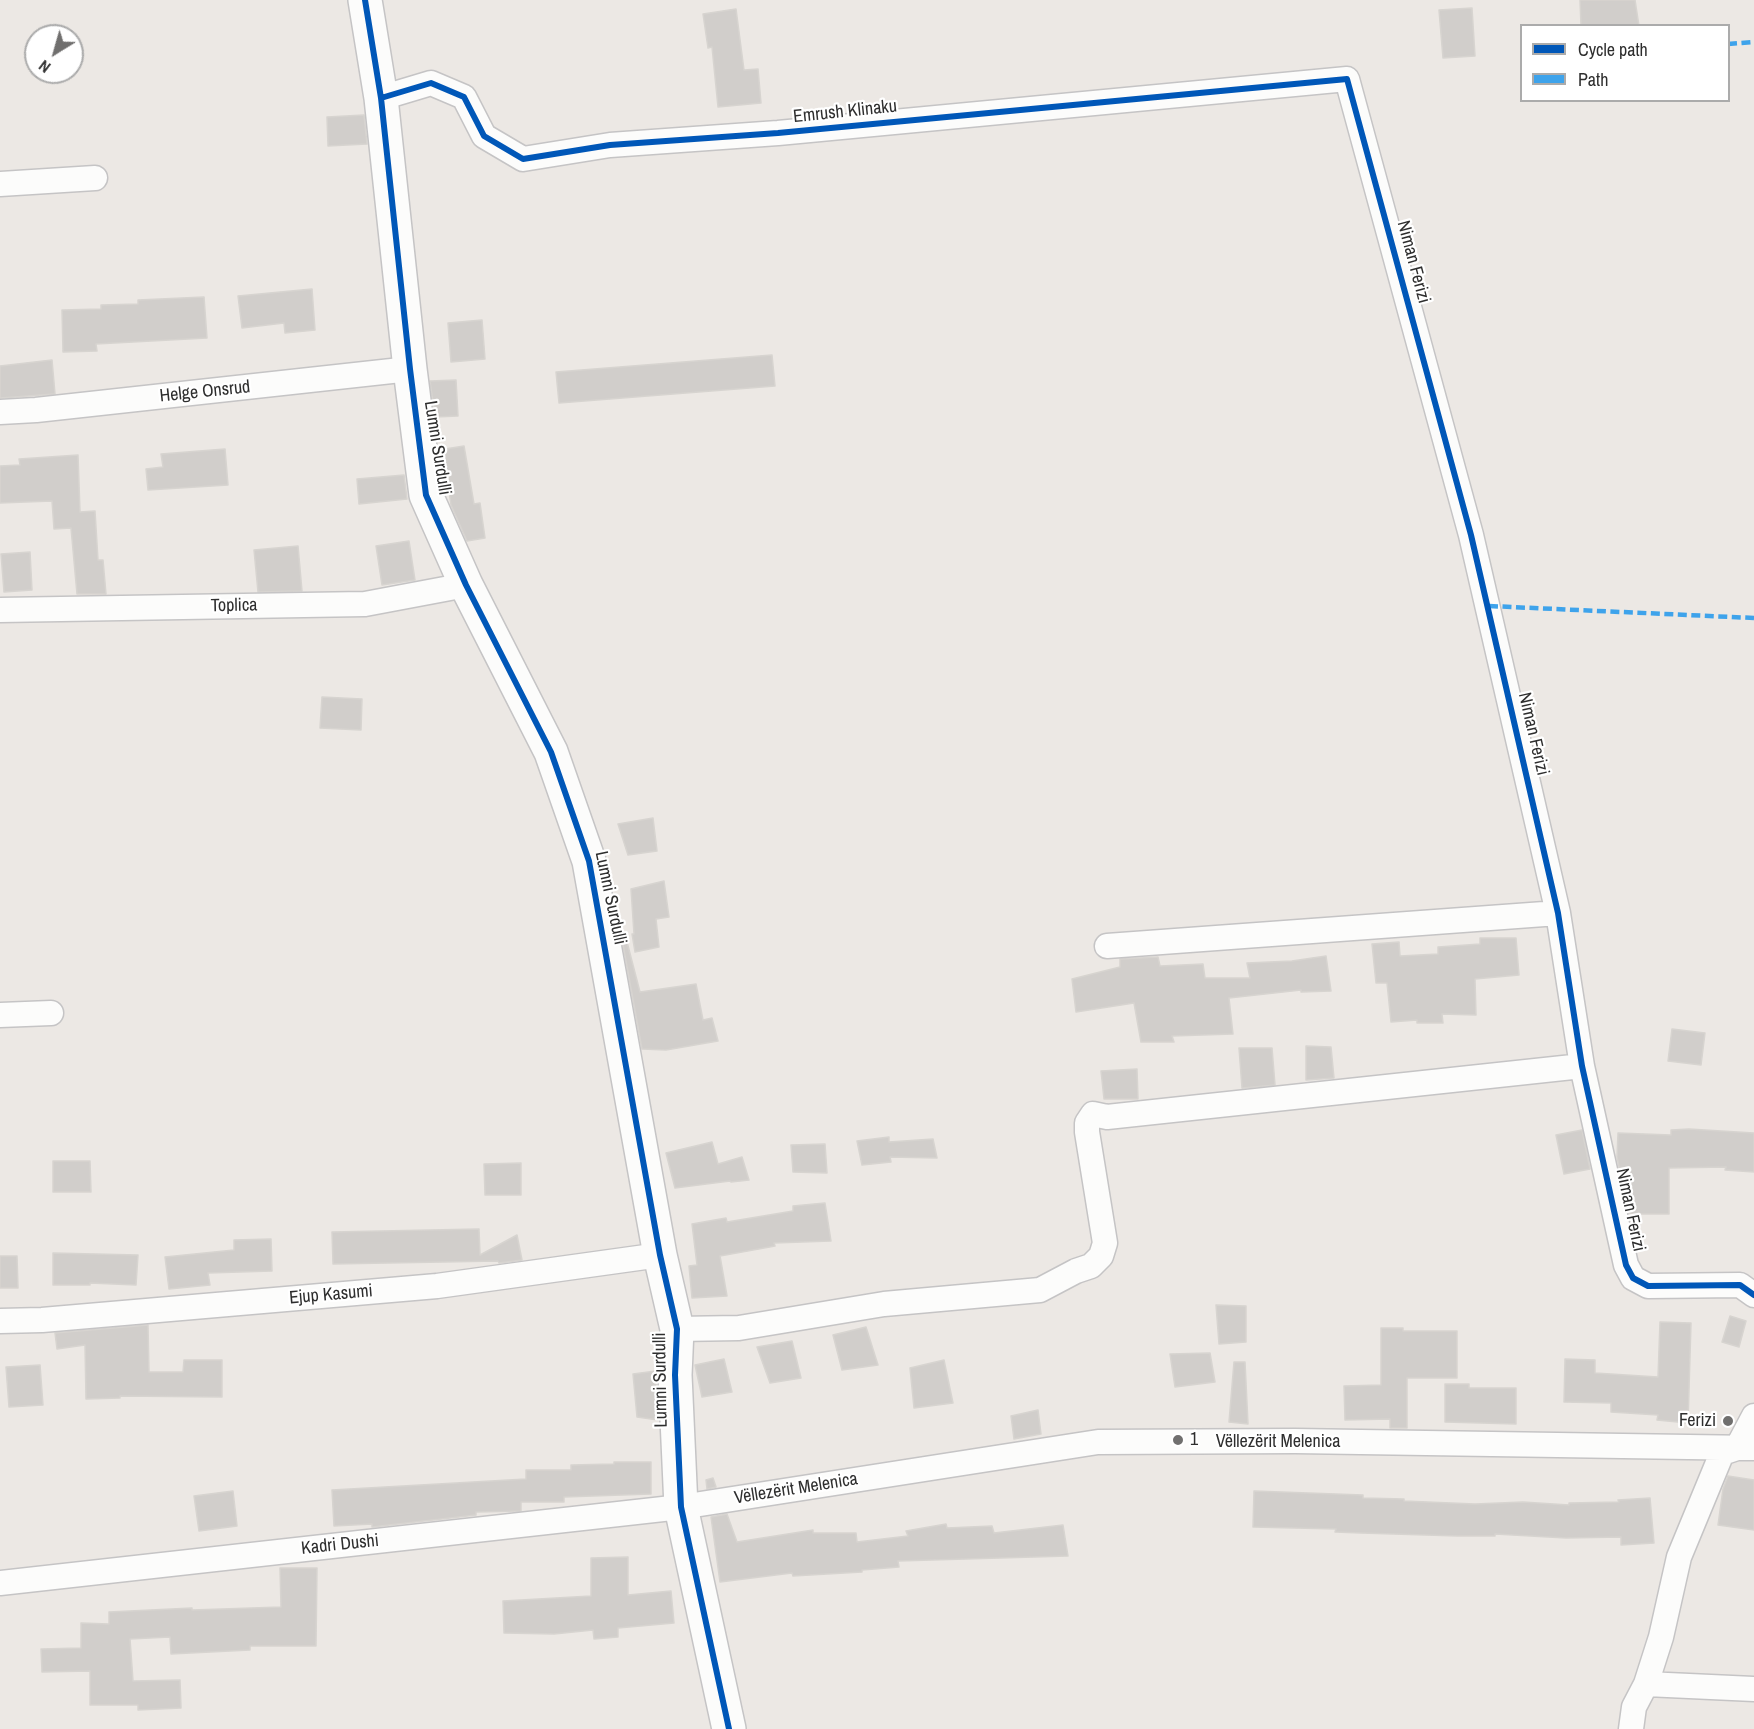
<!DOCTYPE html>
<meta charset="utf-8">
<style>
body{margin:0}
#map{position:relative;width:1754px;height:1729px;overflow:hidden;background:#ece8e4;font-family:"Archivo Narrow",sans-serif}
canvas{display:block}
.legend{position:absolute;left:1520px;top:24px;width:210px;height:78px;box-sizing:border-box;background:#fff;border:2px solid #ababab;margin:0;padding:8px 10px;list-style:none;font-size:18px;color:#2e2e2e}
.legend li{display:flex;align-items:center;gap:12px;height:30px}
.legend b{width:30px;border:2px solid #ababab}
.north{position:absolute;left:24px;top:24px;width:60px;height:60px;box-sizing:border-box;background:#fff;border:2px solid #ababab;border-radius:50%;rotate:217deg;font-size:16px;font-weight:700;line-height:24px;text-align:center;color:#2e2e2e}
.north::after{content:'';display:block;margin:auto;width:21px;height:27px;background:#706f6e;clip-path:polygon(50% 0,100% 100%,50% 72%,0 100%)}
</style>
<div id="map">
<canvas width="1754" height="1729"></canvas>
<ul class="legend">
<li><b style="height:8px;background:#0057b8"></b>Cycle path</li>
<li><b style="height:8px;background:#3ea3eb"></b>Path</li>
</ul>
<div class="north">N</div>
</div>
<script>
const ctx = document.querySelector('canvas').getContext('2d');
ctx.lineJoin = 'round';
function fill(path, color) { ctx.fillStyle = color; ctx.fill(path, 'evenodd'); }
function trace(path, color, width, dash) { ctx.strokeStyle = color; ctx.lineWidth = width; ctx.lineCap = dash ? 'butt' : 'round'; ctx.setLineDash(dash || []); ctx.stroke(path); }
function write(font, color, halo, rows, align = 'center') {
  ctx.font = font + ' "Archivo Narrow",sans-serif'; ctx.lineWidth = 4.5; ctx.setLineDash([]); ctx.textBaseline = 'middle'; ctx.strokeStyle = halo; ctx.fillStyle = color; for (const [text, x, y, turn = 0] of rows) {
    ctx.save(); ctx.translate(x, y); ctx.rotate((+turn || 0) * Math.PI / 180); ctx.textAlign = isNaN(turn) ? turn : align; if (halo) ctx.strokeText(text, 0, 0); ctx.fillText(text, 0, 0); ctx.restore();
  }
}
const building = new Path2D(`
 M 1580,0 L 1635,0 L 1639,26 L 1581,26 Z
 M 1472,8 L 1475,56 L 1443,58 L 1439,10 Z
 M 736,9 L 744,70 L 758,69 L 761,103 L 718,107 L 712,47 L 708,48 L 703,14 Z
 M 364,115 L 367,144 L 328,146 L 327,117 Z
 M 312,289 L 315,330 L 285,333 L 284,323 L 242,328 L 238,296 Z
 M 204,297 L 207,338 L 96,344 L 97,351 L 63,352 L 62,310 L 101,309 L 101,305 L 138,304 L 138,300 Z
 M 482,320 L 485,359 L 451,362 L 448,323 Z
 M 772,355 L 775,386 L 559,403 L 556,372 Z
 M 52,360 L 55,394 L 0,398 L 0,366 Z
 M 456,380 L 458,416 L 435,417 L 430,381 Z
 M 464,446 L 474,504 L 480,503 L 485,538 L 467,541 L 451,505 L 448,485 L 444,485 L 439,450 Z
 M 225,449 L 228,485 L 148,490 L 146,469 L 163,467 L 161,454 Z
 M 78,455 L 80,512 L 95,511 L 98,560 L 103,560 L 106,594 L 77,594 L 71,528 L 54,529 L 52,501 L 0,503 L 0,466 L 20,465 L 19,459 Z
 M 404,475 L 407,499 L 359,504 L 357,479 Z
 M 409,541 L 415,580 L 382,585 L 376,546 Z
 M 298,546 L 302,591 L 258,592 L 254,550 Z
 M 30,552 L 32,590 L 4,592 L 1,554 Z
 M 322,697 L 362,699 L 361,730 L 320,728 Z
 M 653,818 L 657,851 L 628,855 L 618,824 Z
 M 664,881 L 669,917 L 656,919 L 659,947 L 635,952 L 632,934 L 634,934 L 631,889 Z
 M 626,938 L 640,992 L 696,984 L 703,1020 L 712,1018 L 718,1041 L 666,1050 L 642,1049 L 622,939 Z
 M 1480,938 L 1516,938 L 1519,975 L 1475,979 L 1476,1015 L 1442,1014 L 1443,1023 L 1417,1023 L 1417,1020 L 1391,1022 L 1387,983 L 1376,983 L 1372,944 L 1399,942 L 1400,956 L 1438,954 L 1438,947 L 1480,944 Z
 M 1326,956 L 1331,991 L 1301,992 L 1301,990 L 1229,998 L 1233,1034 L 1172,1036 L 1174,1042 L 1141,1042 L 1134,1003 L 1076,1012 L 1072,979 L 1120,967 L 1120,959 L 1158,957 L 1160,966 L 1203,964 L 1205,978 L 1250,978 L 1247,963 L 1292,961 Z
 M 1672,1029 L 1705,1033 L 1701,1065 L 1668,1061 Z
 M 1306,1046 L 1331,1047 L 1334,1078 L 1306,1080 Z
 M 1239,1048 L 1272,1048 L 1275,1085 L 1242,1088 Z
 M 1137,1069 L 1138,1099 L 1104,1099 L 1101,1071 Z
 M 1689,1129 L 1754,1133 L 1754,1172 L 1725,1170 L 1726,1167 L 1669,1168 L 1669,1214 L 1629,1214 L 1617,1157 L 1618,1133 L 1671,1135 L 1671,1130 Z
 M 1582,1130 L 1590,1169 L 1564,1174 L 1556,1135 Z
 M 889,1137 L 889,1142 L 933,1139 L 937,1158 L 890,1157 L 891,1162 L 862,1165 L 857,1141 Z
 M 712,1142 L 718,1164 L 742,1157 L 749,1180 L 731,1182 L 730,1181 L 675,1188 L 666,1153 Z
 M 825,1144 L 827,1173 L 793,1172 L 791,1145 Z
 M 53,1161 L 90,1161 L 91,1192 L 53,1192 Z
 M 521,1163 L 521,1195 L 485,1195 L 484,1164 Z
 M 825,1203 L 831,1241 L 774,1243 L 775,1246 L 720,1256 L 727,1296 L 692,1298 L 689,1266 L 697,1265 L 692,1224 L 726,1218 L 727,1222 L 793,1211 L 793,1206 Z
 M 479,1229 L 480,1255 L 517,1235 L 522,1260 L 499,1263 L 498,1261 L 333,1264 L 332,1232 Z
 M 271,1239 L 272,1271 L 208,1273 L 210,1285 L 169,1289 L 165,1257 L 234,1250 L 234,1240 Z
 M 53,1253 L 138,1255 L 136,1285 L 90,1283 L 90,1285 L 53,1285 Z
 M 0,1256 L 17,1256 L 18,1288 L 0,1288 Z
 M 1216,1305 L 1246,1306 L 1246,1342 L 1219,1344 Z
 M 1730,1316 L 1746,1321 L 1739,1347 L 1722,1342 Z
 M 1660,1322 L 1691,1323 L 1688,1423 L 1657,1420 L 1658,1415 L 1611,1412 L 1611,1403 L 1564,1402 L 1565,1359 L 1595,1360 L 1595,1373 L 1658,1377 Z
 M 148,1325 L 149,1372 L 183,1372 L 184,1360 L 222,1360 L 222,1397 L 120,1396 L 120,1398 L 86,1399 L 85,1345 L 57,1349 L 55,1333 Z
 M 866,1327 L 878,1365 L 842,1370 L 833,1335 Z
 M 1381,1328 L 1403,1328 L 1403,1331 L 1457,1331 L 1457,1378 L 1407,1378 L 1407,1428 L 1390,1428 L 1390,1419 L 1345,1420 L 1344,1386 L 1381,1385 Z
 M 792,1341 L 801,1378 L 770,1383 L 757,1347 Z
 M 1210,1353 L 1215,1382 L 1175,1387 L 1170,1354 Z
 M 724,1359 L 732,1392 L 702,1397 L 695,1365 Z
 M 944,1360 L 953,1403 L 914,1408 L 910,1368 Z
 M 1234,1362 L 1245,1362 L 1248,1424 L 1229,1422 Z
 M 40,1365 L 43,1405 L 9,1407 L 6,1367 Z
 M 656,1371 L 658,1420 L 637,1417 L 633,1374 Z
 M 1445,1384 L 1469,1384 L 1469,1388 L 1516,1388 L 1516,1424 L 1445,1422 Z
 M 1038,1410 L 1041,1434 L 1014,1439 L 1011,1416 Z
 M 614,1462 L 651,1462 L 651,1494 L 564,1497 L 564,1502 L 521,1502 L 521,1511 L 476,1512 L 476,1515 L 372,1527 L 372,1524 L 334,1526 L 332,1490 L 526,1479 L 526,1470 L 571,1470 L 571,1465 L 614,1464 Z
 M 1728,1476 L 1754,1480 L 1754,1530 L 1718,1525 L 1723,1489 Z
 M 713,1478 L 716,1487 L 707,1489 L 706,1480 Z
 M 233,1491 L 237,1526 L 199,1531 L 194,1496 Z
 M 1254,1491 L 1363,1495 L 1363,1498 L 1404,1499 L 1404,1501 L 1475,1504 L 1523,1502 L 1569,1505 L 1569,1503 L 1619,1502 L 1618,1500 L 1650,1498 L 1654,1543 L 1621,1545 L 1621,1537 L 1566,1538 L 1495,1534 L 1495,1536 L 1458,1536 L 1361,1533 L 1335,1532 L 1336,1529 L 1253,1527 Z
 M 727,1514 L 737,1542 L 813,1530 L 813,1533 L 856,1533 L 857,1542 L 908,1536 L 906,1531 L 946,1524 L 947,1528 L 992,1526 L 994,1533 L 1063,1525 L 1068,1556 L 898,1561 L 899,1567 L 862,1570 L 862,1572 L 793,1576 L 792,1573 L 720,1582 L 711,1517 Z
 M 628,1557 L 628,1595 L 671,1591 L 674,1623 L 618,1628 L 618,1637 L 594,1639 L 593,1630 L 554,1634 L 504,1633 L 503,1601 L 591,1596 L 591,1558 Z
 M 280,1568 L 317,1568 L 316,1646 L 250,1646 L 250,1650 L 171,1654 L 170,1637 L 130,1639 L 133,1681 L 180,1680 L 181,1708 L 138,1710 L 138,1705 L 90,1705 L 90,1671 L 42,1672 L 41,1649 L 81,1648 L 81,1623 L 109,1624 L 109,1612 L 192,1608 L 192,1610 L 281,1607 Z`);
fill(building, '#d1cecb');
trace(building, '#d7d4d0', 1.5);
const street = new Path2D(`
 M 381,98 L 431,83 L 464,97 L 484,136 L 523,159 L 610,145 L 778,133 L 1347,79 L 1471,535 L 1558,913 L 1582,1066 L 1626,1265 L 1633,1278 L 1648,1286 L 1740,1285 L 1754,1295
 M 0,184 L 95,178
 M 0,412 L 36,410 L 410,369
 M 0,610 L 365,604 L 466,585
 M 1107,946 L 1558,913
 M 0,1015 L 51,1013
 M 0,1321 L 42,1320 L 437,1286 L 660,1255
 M 677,1329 L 739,1328 L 884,1304 L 1040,1290 L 1076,1271 L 1091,1266 L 1101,1256 L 1105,1243 L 1087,1132 L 1087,1123 L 1093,1114 L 1107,1117 L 1582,1066
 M 0,1583 L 681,1507 L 1098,1442 L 1295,1441 L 1754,1448
 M 1646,1684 L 1754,1689
 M 1631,1729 L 1634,1707 L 1646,1684 L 1661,1637 L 1679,1557 L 1722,1453 L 1737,1448 L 1754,1416`);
const secondary = new Path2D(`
 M 365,0 L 381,98 L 410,369 L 426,495 L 466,585 L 551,752 L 589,861 L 660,1255 L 677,1329 L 675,1375 L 681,1507 L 729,1729`);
trace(street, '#c5c4c5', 27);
trace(secondary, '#c5c4c5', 36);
trace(street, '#fcfcfb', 24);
trace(secondary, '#fcfcfb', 33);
trace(new Path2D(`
 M 1728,44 L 1754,42
 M 1489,606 L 1754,618`), '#3ea3eb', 4.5, [9, 4.5]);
trace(new Path2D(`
 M 365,0 L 381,98 L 410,369 L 426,495 L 466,585 L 551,752 L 589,861 L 660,1255 L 677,1329 L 675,1375 L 681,1507 L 729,1729
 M 381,98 L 431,83 L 464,97 L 484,136 L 523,159 L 610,145 L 778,133 L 1347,79 L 1471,535 L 1558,913 L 1582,1066 L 1626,1265 L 1633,1278 L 1648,1286 L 1740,1285 L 1754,1295`), '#0057b8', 6);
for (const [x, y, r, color] of [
 [1728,1421,6,"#706f6e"],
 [1178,1440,6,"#706f6e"]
]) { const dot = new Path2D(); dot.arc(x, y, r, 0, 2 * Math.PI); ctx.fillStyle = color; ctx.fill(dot); trace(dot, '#fff', 2); }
write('18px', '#2e2e2e', '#fff', [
 ["Emrush Klinaku",845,112,-6],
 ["Niman Ferizi",1413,262,75],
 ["Helge Onsrud",205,392,-6],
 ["Lumni Surdulli",437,448,81],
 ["Toplica",234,606,-1],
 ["Niman Ferizi",1533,734,77],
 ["Lumni Surdulli",610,898,78],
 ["Niman Ferizi",1630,1210,78],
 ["Ejup Kasumi",331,1295,-5],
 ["Lumni Surdulli",661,1380,-91],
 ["Vëllezërit Melenica",1278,1442],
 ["Vëllezërit Melenica",796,1489,-9],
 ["Kadri Dushi",340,1545,-6]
]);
write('18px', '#2e2e2e', '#fff', [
 ["Ferizi",1716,1421],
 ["1",1190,1440,"left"]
], 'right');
</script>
